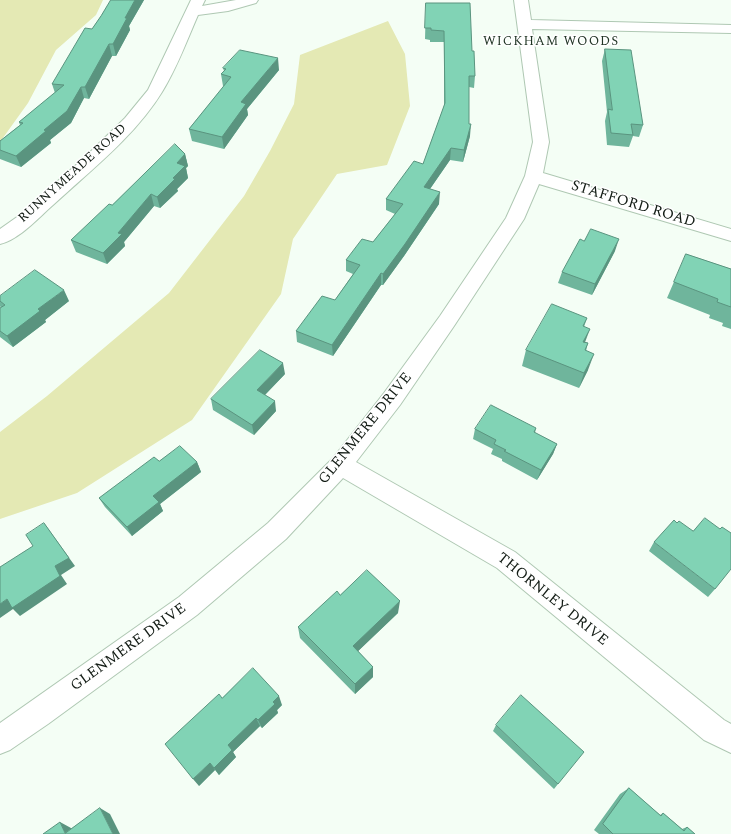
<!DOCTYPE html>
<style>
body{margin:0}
canvas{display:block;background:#f4fef5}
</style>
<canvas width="731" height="834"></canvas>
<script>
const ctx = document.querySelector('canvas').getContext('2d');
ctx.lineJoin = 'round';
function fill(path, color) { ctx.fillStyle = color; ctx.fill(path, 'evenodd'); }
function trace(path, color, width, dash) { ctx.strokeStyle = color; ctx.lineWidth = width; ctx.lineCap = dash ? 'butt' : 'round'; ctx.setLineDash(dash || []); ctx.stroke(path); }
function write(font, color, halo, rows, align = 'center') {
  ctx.font = font + ' Spectral,serif'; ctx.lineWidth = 3; ctx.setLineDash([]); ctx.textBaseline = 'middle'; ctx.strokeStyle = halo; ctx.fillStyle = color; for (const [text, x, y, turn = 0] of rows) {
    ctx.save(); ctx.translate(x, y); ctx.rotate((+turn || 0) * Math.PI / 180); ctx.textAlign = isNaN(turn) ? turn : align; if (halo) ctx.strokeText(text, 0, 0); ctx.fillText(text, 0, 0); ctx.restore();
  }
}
fill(new Path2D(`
 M 0,0 L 103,0 L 96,15 L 56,50 L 28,103 L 0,142 Z
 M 388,21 L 405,54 L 410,106 L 387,165 L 337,174 L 293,239 L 281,294 L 192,420 L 77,493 L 0,519 L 0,432 L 47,396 L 169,293 L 244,196 L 270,151 L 294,104 L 300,55 Z`), '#e4e9b4');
const minor = new Path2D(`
 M 191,0 L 205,0 L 202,6 L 236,0 L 258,0 L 256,3 L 228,11 L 198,15 C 187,40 177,68 162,92 C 135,136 91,170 53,205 C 38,218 20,239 0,244 L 0,229 L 17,217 L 84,158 L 125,118 L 148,90 Z
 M 514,0 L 528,0 L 531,20 L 731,25 L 731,33 L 532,29 L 549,142 L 543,173 L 731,229 L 731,241 L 539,184 L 524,219 L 454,326 L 400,405 L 356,462 L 515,552 L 724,720 L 731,724 L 731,753 L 704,740 L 497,568 L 343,478 L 286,539 L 197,615 L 48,724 L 10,750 L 0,754 L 0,723 L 179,597 L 268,523 L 333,458 L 384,393 L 440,316 L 506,218 L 525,176 L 533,142 Z`);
trace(minor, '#afc8b3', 2);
fill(minor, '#fff');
fill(new Path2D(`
 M 111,0 L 144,0 L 129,26 L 130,30 L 116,56 L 112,56 L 89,99 L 84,98 L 71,123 L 50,140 L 51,143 L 21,167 L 0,159 L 0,141 L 20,125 L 19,122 L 55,93 L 52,84 L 92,29 L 101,16 Z
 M 426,3 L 472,51 L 475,76 L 474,88 L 469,87 L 469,124 L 470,136 L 463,162 L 450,160 L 430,189 L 439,204 L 404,256 L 383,285 L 381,285 L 333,356 L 297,342 L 296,331 L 335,300 L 353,274 L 346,271 L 346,260 L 373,242 L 395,214 L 386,210 L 386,199 L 423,164 L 444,106 L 444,42 L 430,42 L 430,40 L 425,39 Z
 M 605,49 L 643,125 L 639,137 L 633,136 L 629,147 L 607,145 L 605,121 L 607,112 L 602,61 Z
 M 223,68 L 279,70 L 247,109 L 248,115 L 224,149 L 192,141 L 189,129 L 224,86 L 223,86 L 221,74 L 224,71 Z
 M 185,154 L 188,166 L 186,168 L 188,178 L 177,189 L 178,191 L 160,208 L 154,206 L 124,242 L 125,246 L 107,264 L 76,252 L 71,240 L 112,205 Z
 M 615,251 L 592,295 L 558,283 L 562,272 Z
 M 686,254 L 731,269 L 731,329 L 722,326 L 723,323 L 709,318 L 710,315 L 667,298 Z
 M 0,296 L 69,301 L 45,320 L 46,322 L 13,347 L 0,337 L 0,308 L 1,308 L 0,306 Z
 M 587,318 L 584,327 L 585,342 L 588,343 L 586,351 L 588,370 L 579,388 L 522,366 L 526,350 Z
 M 285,374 L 265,395 L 276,411 L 254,435 L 213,410 L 211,399 Z
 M 536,428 L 535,433 L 557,444 L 553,454 L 537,480 L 502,461 L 502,459 L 491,454 L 493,449 L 473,439 L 475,429 Z
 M 159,461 L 197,462 L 201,472 L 160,504 L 163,511 L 132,536 L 105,507 L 99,498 Z
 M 654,542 L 715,589 L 708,597 L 649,551 Z
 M 340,595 L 398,613 L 358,651 L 373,667 L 373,677 L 355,694 L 300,638 L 298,627 Z
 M 222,698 L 282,705 L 277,710 L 278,713 L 262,728 L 260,726 L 233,752 L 236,757 L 219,775 L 215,770 L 199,786 Z
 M 496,725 L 558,784 L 554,789 L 493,731 Z
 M 629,788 L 660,815 L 663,813 L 682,829 L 687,827 L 695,834 L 599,834 L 594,830 L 620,794 Z`), '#6fb59c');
fill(new Path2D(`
 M 135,0 L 144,0 L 129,26 L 130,30 L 116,56 L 113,44 L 125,18 Z
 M 109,44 L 112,56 L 89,99 L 85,87 Z
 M 278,58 L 279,70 L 247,109 L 248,115 L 224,149 L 222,137 L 241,102 Z
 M 81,87 L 84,98 L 71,123 L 50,140 L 51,143 L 21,167 L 16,156 L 44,130 Z
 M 471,124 L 470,136 L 463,162 L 464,150 Z
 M 451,148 L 450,160 L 423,199 L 424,187 Z
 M 185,154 L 188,166 L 186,168 L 188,178 L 177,189 L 178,191 L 160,208 L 157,197 L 173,178 L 177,163 Z
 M 440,192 L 439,204 L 404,256 L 383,285 L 383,274 Z
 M 151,194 L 154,206 L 124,242 L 125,246 L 107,264 L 103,253 L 118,233 Z
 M 619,239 L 615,251 L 592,295 L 595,284 Z
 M 381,273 L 381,285 L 333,356 L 332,345 Z
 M 64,290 L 69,301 L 45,320 L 46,322 L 13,347 L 7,336 L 38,309 Z
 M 590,329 L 584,345 L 583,342 Z
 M 594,354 L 588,370 L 579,388 L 584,373 Z
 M 283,363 L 285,374 L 259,401 L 257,390 Z
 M 275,401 L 276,411 L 254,435 L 252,425 Z
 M 557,444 L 553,454 L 537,480 L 541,470 Z
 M 197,462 L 201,472 L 160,504 L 163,511 L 132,536 L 127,527 L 153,496 Z
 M 44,523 L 75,566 L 61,575 L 67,584 L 20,616 L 13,609 L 0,618 L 0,604 L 55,566 Z
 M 400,601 L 398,613 L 353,656 L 353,646 Z
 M 373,667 L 373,677 L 355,694 L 355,684 Z
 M 279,696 L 282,705 L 277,710 L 278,713 L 262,728 L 258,720 L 273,702 Z
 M 256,718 L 260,726 L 233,752 L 236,757 L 219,775 L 214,768 L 228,745 Z
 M 210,763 L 215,770 L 199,786 L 193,779 Z
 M 100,808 L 110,814 L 120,834 L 113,834 Z
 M 60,822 L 71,828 L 74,834 L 65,833 Z`), '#5a947f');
const building = new Path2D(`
 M 111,0 L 135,0 L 125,18 L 127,18 L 113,44 L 109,44 L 85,87 L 81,87 L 67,111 L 44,130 L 46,131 L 16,156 L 0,150 L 0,141 L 23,123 L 19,122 L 64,85 L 52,84 L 85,28 L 92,29 L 101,16 Z
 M 426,3 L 470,3 L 472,51 L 474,51 L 475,76 L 469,76 L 469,124 L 471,124 L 464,150 L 451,148 L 424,187 L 440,192 L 405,244 L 383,274 L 381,273 L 332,345 L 296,331 L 322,296 L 335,300 L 360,265 L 346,260 L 362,239 L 373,242 L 403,204 L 386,199 L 414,161 L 423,164 L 445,103 L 444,31 L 431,30 L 431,28 L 425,28 Z
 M 605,49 L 631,50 L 643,125 L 631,124 L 633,135 L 611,133 L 608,109 L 612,110 Z
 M 240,50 L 278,58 L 241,102 L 246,104 L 222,137 L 189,129 L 231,77 L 221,74 L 226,69 L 223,68 Z
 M 175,144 L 185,154 L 177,163 L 185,166 L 173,178 L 175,179 L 157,197 L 151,194 L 118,233 L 122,234 L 103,253 L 71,240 L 109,204 L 112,205 Z
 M 591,229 L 619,239 L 595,284 L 562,272 L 580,239 L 584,241 Z
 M 686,254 L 731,269 L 731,307 L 717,302 L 718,299 L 674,282 Z
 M 35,270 L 64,290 L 38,309 L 40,311 L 7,336 L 0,331 L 0,308 L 5,305 L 0,301 L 0,296 Z
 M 552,304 L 587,318 L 583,326 L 590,329 L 583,342 L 588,343 L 585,350 L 594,354 L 584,373 L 526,350 Z
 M 260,350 L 283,363 L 257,390 L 275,401 L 252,425 L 211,399 Z
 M 491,405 L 536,428 L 534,432 L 557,444 L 541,470 L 504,451 L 506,450 L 494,444 L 496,440 L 475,429 Z
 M 180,446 L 197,462 L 153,496 L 159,502 L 127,527 L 99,498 L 154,457 L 159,461 Z
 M 705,518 L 720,529 L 722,527 L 731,533 L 731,569 L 715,589 L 654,542 L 674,520 L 677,523 L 679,521 L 693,531 Z
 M 44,523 L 69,558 L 55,566 L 60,576 L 12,608 L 7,599 L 0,604 L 0,567 L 33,546 L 26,535 Z
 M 367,570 L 400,601 L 353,646 L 373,667 L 355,684 L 298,627 L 337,591 L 340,595 Z
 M 253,668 L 279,696 L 273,702 L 275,704 L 258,720 L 256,718 L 228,745 L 232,750 L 214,768 L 210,763 L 193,779 L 165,744 L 219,694 L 222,698 Z
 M 521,695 L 584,752 L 558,784 L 496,725 Z
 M 629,788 L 661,816 L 663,813 L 684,831 L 687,827 L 695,834 L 613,834 L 603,824 Z
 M 100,808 L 113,834 L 43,834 L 60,822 L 65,833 Z`);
fill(building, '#81d3b5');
trace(building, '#5a947f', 1);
ctx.letterSpacing = '1px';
write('13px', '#1f3423', '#fff', [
 ["WICKHAM WOODS",551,42]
]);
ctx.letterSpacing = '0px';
write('13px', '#121b14', '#fff', [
 ["RUNNYMEADE ROAD",73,174,-42]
]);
write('15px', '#121b14', '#fff', [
 ["STAFFORD ROAD",633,205,17],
 ["GLENMERE DRIVE",366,429,-51],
 ["THORNLEY DRIVE",552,600,39],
 ["GLENMERE DRIVE",129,648,-36]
]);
</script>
